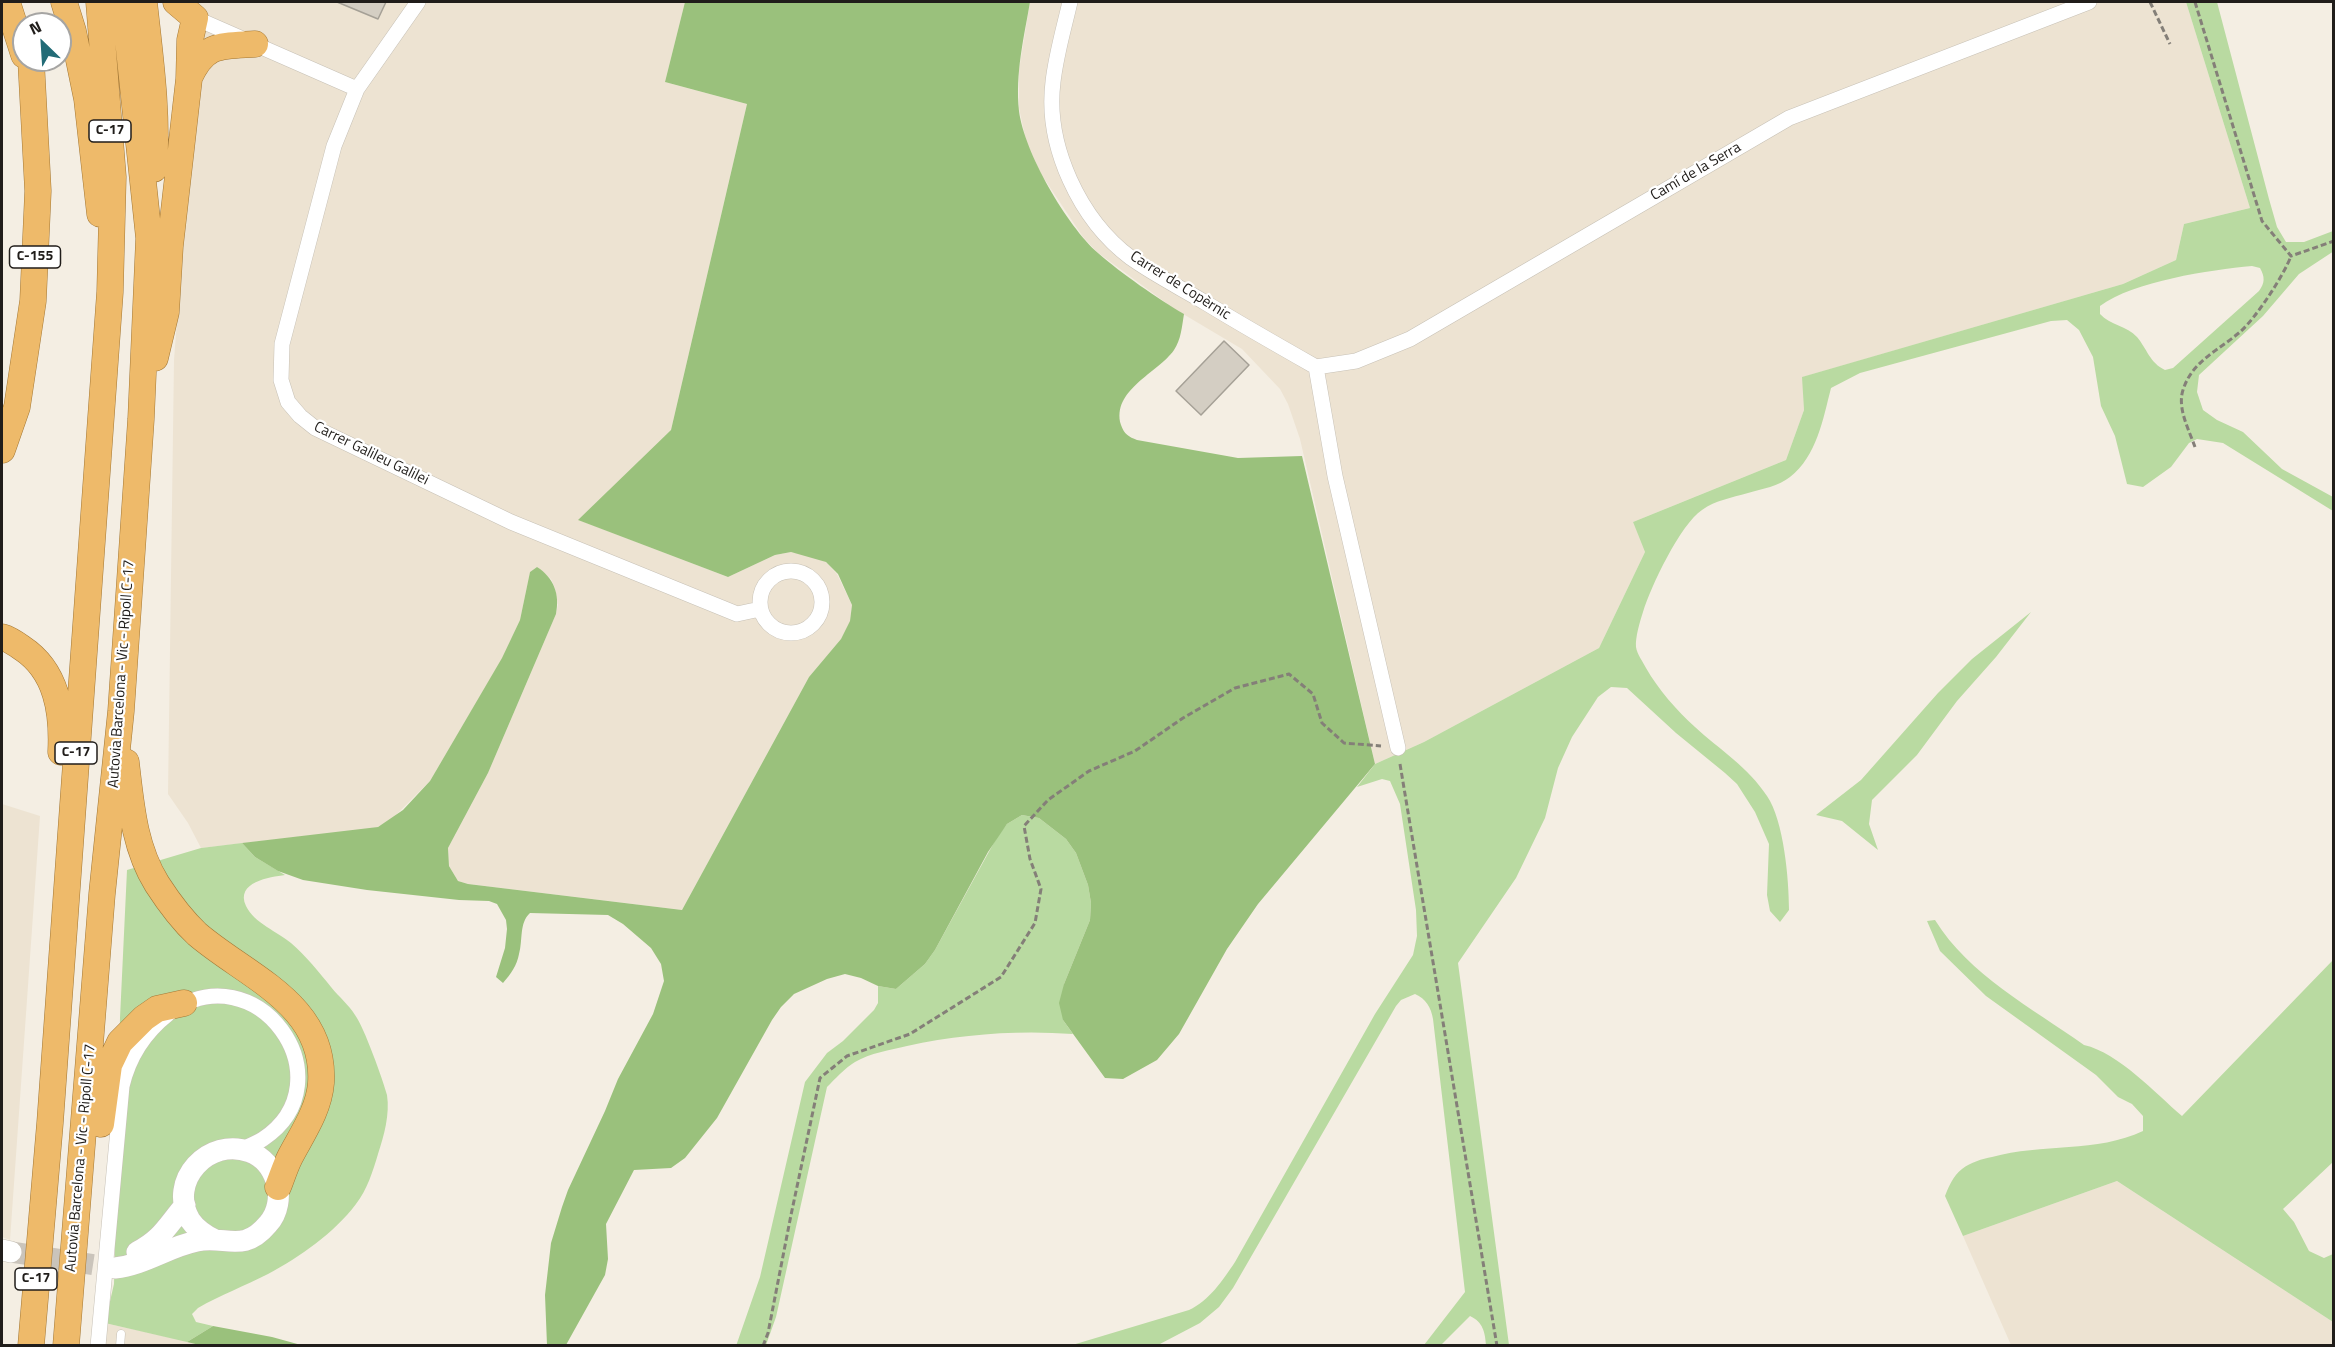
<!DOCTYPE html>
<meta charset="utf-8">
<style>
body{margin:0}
#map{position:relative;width:2335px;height:1347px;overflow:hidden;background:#f4eee3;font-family:"Titillium Web",sans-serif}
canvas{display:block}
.frame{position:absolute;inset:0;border:3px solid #201d1a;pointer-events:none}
.north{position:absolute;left:12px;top:12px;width:60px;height:60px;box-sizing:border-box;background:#fff;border:2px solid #a6a5a3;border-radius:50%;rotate:335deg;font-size:16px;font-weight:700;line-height:24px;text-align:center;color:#201d1a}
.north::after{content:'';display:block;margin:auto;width:21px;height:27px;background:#226b76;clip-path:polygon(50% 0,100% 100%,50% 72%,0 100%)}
</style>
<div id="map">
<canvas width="2335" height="1347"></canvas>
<div class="frame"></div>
<div class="north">N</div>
</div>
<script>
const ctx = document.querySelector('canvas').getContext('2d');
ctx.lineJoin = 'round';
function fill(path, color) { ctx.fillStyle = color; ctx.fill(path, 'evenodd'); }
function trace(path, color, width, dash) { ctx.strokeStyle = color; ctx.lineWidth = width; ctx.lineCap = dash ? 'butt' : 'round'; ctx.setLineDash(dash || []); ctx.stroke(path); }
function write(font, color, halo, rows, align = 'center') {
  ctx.font = font + ' "Titillium Web",sans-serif'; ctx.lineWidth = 4.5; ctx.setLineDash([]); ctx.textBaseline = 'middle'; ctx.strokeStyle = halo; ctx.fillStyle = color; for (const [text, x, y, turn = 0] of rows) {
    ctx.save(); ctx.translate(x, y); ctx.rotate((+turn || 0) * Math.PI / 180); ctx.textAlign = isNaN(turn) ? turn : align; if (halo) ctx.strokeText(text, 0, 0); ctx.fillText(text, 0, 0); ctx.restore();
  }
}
fill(new Path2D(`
 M 179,2 L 685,2 L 665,82 L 747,104 L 671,430 L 579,520 L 728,577 L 775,555 L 791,552 L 808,555 L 826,562 L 837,574 L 852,605 L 850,622 L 841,639 L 809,677 L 682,910 L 468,884 L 458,881 L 449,866 L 448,848 L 488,773 L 556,614 L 558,605 L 555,588 L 551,579 L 537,567 L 530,572 L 520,620 L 502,659 L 430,781 L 394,817 L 378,827 L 368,829 L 201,848 L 188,823 L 168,794 L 174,360 L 194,96 Z
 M 1030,2 L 2186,2 L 2250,208 L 2184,224 L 2176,260 L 2123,284 L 1803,377 L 1804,410 L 1786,460 L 1633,522 L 1645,552 L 1599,648 L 1424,742 L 1375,764 L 1300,439 L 1288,404 L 1280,389 L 1242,349 L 1173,308 L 1097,252 L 1083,237 L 1041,174 L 1026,141 L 1019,108 L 1019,70 Z
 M 2,804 L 40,816 L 10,1240 L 2,1237 Z
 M 2117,1181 L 2333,1322 L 2333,1345 L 2011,1345 L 1963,1236 Z
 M 105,1323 L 204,1345 L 103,1346 Z`), '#ede3d2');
fill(new Path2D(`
 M 2186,2 L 2217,2 L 2269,199 L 2277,227 L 2286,242 L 2304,242 L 2333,231 L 2334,251 L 2299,274 L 2263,316 L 2199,375 L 2197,392 L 2203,410 L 2217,420 L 2243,432 L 2282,469 L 2333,497 L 2333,511 L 2223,443 L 2197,439 L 2189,443 L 2171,467 L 2143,487 L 2127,484 L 2115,436 L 2101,406 L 2093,357 L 2079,330 L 2067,320 L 2051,321 L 1860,373 L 1831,388 C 1823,419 1817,456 1790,477 C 1779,486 1762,489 1748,493 C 1731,498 1716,500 1702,510 C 1680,525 1651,586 1643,612 C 1640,621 1635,638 1636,647 C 1637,654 1643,662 1646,668 C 1658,689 1677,711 1695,727 C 1720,750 1748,767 1767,796 C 1784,821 1789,880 1789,910 L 1780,922 L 1770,911 L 1767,895 L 1769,844 L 1755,812 L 1737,784 L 1725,773 L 1676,733 L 1627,688 L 1611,687 L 1598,697 L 1572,737 L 1558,768 L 1545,818 L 1516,878 L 1458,963 L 1509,1345 L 1486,1345 C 1485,1332 1483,1322 1470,1316 L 1441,1345 L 1424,1345 L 1465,1292 L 1433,1019 C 1431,1007 1426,999 1415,994 L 1401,1000 L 1396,1006 L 1233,1288 L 1219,1307 L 1200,1323 L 1158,1345 L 1069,1346 L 1189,1310 C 1209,1301 1223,1280 1235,1262 L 1375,1014 L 1413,955 L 1417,936 L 1416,910 L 1400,804 L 1390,781 L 1382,779 L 1357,787 L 1375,764 L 1424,742 L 1599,648 L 1645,552 L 1633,522 L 1786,460 L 1804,410 L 1802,377 L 2123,284 L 2176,260 L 2184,224 L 2250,208 ZM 2252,266 L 2260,268 C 2265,277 2265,283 2259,291 L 2173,368 L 2165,370 C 2150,363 2147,349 2137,337 C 2127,326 2110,325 2100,314 L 2100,306 C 2134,281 2210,270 2252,266 Z
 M 2031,612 L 1996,657 L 1957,701 L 1917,755 L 1872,800 L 1869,824 L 1878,850 L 1842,821 L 1816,815 L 1861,780 L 1938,693 L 1972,659 Z
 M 1022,815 L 1039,818 L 1066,839 L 1076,853 L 1088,885 L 1091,903 L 1090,920 L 1064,984 L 1063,1020 L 1073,1034 C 1018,1030 961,1034 907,1046 C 890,1050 870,1053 855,1062 C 845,1068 835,1079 827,1087 L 776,1317 L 766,1345 L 736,1346 L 760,1277 L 805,1082 L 827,1053 L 843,1041 L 874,1010 L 878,1003 L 878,986 L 896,989 L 925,964 L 935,950 L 997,837 L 1007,824 Z
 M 242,843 L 255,857 L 285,875 C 270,877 235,882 246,906 C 254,923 278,932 291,943 C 306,956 319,972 331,987 C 339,997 349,1005 355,1015 C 364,1027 383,1080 387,1095 C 390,1114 384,1136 378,1154 C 373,1171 367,1190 356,1204 C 334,1233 300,1257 268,1274 C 245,1286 220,1295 198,1308 L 192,1314 L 196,1322 L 213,1326 L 187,1342 L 105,1323 L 114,1284 L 120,1018 L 127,870 L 201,848 Z
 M 1935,920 C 1969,975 2032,1008 2084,1045 C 2119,1053 2155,1093 2182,1116 L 2333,960 L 2333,1162 L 2283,1209 L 2294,1222 L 2309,1251 L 2324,1258 L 2333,1254 L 2333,1322 L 2117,1181 L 1963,1236 L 1945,1196 C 1949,1186 1953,1176 1962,1169 C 1971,1162 1982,1159 1992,1157 C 2042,1143 2097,1153 2143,1131 L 2143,1116 L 2132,1104 L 2118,1097 L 2096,1075 L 1986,996 L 1940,951 L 1927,921 Z`), '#b9daa1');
fill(new Path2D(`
 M 685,2 L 1030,2 C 1024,37 1015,74 1019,111 C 1024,152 1067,226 1098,253 C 1122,274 1157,298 1184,314 C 1182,326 1181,340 1174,350 C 1158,373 1111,390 1121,425 C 1124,434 1129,437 1137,440 L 1238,458 L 1302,456 L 1375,764 L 1258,904 L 1227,949 L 1179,1034 L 1157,1060 L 1123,1079 L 1105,1078 L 1063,1020 L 1059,1003 L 1064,984 L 1090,920 L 1091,903 L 1088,885 L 1076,853 L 1066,839 L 1039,818 L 1022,815 L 1007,824 L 988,852 L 935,950 L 925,964 L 896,989 L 878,986 L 861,978 L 845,974 L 827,979 L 794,994 L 781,1007 L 772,1020 L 717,1118 L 685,1158 L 671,1168 L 634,1170 L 606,1224 L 608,1259 L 605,1275 L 566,1345 L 547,1345 L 545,1295 L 551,1243 L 562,1207 L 568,1190 L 605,1111 L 618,1079 L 653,1014 L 664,981 L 661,964 L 651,948 L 623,924 L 608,915 L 530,913 C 519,923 523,940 519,954 C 517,965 511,974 503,983 L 496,977 L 505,948 L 507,929 L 506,920 L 497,904 L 489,901 L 459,900 L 367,890 L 303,880 L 278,871 L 255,857 L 242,843 L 378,827 L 403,810 L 430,781 L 502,658 L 520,620 L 530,572 L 537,567 C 554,578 560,594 556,614 L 488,773 L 448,848 L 449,866 L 458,881 L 468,884 L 682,910 L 809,677 L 841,639 L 850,621 L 852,605 L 838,574 L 826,562 L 791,552 L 775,555 L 728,577 L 578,520 L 671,430 L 747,104 L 665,82 Z
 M 213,1326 L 272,1337 L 301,1345 L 204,1346 L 187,1342 Z`), '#9ac17c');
const building = new Path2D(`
 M 337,2 L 386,2 L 378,19 Z
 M 1224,341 L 1249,365 L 1201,415 L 1176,391 Z`);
fill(building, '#d4cec3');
trace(building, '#a5a096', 1.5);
trace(new Path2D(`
 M 11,1252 L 115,1268`), '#cac4bb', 21, [21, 10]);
const service = new Path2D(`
 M 120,1346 L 121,1334`);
const minor = new Path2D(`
 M 418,2 L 357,89 L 334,146 L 282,344 L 281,380 L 288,402 L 300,416 L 315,428 L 511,522 L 737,614 L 760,609
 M 1070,2 C 1064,28 1056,55 1053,82 C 1045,146 1080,220 1131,258 C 1155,275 1181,288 1206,303 C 1242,325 1279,346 1316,367
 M 195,18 L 357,89
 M 1316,367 L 1356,361 L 1410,339 L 1789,118 L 2089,2
 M 1316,367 L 1335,476 L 1398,748
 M760 602a31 31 0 1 1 62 0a31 31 0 1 1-62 0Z
 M 98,1346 L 122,1086 C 129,1056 144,1033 168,1014 C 257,948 350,1081 263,1139 C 257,1143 249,1146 242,1149`);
const secondary = new Path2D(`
 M 2,1250 L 11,1252
 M 137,1252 C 162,1239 167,1226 185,1205
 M 115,1268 C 144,1265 168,1247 197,1241 C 226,1235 243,1254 268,1224 C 278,1213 281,1196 276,1181 C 272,1168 263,1157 250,1152 C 209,1136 167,1181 190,1220 C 196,1229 205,1235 215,1240`);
const trunk = new Path2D(`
 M 7,2 L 24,55
 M 64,2 L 73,31 L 87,99 L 100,214
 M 144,2 C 150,57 158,113 154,169
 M 189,78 C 205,43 220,46 255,44
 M 155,358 L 166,312 L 170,246 L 189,79 L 190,40 L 195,18 L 176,2
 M 2,450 L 17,407 L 33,301 L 38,191 L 31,60
 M 2,637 C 9,639 15,643 22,648 C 57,671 63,712 61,752
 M 126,762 C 131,805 134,847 157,884 C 168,901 182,920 197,934 C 247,977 326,1004 321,1083 C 319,1110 302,1134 290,1157 C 285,1167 282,1177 278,1187
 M 101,1124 L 109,1065 L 120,1042 L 144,1018 L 157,1009 L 184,1003
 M 31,1346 L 50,1123 L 110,292 L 113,177 L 99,2
 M 66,1346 L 102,894 L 121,711 L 141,419 L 149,238 L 124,2`);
trace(service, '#c7c1b6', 9);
trace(minor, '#c7c1b6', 16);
trace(secondary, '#c7c1b6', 22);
trace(trunk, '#a37836', 27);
trace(new Path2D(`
 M 2150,2 L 2170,44
 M 2195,2 L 2262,221 L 2291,256 L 2334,241
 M 2195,447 C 2189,430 2177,408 2183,390 C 2192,361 2219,350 2240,332 C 2256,318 2284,275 2291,256
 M 1400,764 L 1497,1346
 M 763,1346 L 768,1333 L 791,1215 L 820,1078 L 847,1056 L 910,1034 L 1001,977 L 1035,923 L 1041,889 L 1030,859 L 1024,826 L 1048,800 L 1089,771 L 1135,751 L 1183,718 L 1235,688 L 1289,674 L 1313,694 L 1322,723 L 1344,743 L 1381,746`), '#847f78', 3, [6, 3]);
trace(service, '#fff', 8);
trace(minor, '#fff', 15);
trace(secondary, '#fff', 21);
trace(trunk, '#eeba6a', 26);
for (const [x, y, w] of [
 [110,131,42],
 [35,257,51],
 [76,753,42],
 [36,1279,42]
]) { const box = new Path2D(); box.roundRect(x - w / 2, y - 11, w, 22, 4.5); ctx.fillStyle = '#fff'; ctx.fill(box); trace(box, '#201d1a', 1.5); }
write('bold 14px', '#201d1a', null, [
 ["C-17",110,131],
 ["C-155",35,257],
 ["C-17",76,753],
 ["C-17",36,1279]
]);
write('15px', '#201d1a', '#fff', [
 ["Camí de la Serra",1696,172,-30],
 ["Carrer de Copèrnic",1180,286,32],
 ["Carrer Galileu Galilei",371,454,26],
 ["Autovia Barcelona - Vic - Ripoll C-17",122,674,-86],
 ["Autovia Barcelona - Vic - Ripoll C-17",81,1158,-85]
]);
</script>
